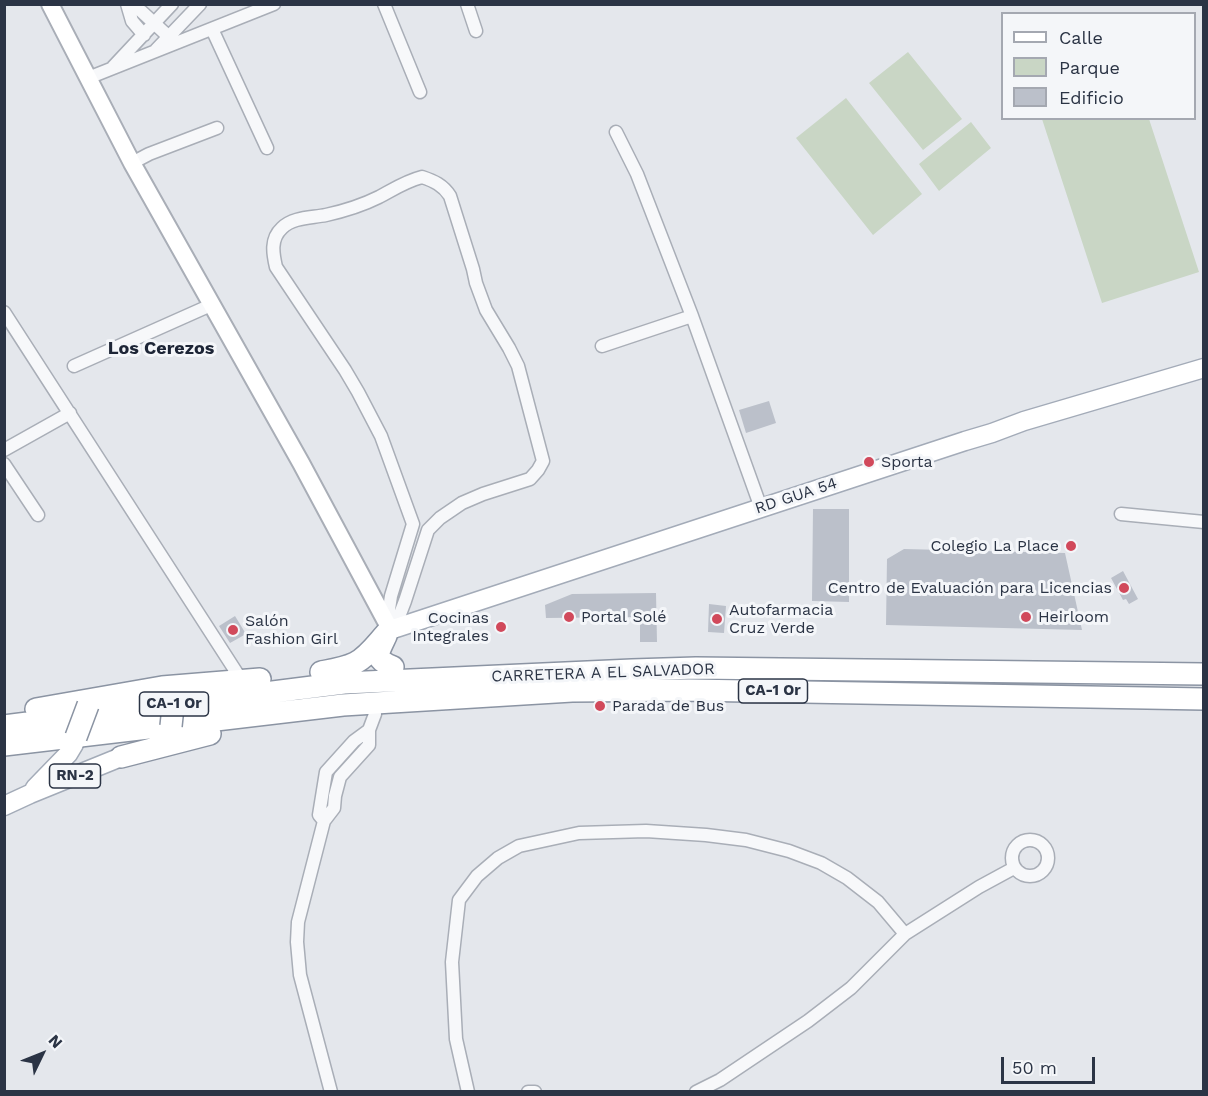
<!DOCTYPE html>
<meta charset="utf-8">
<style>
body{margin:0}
#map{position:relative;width:1208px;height:1096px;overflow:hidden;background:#e4e7ec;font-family:"Work Sans",sans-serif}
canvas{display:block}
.frame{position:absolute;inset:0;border:6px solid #2b3445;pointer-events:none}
.legend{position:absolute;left:1001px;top:12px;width:195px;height:108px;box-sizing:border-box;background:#f4f6f9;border:2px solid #a4a8b1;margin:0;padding:8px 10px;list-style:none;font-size:18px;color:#2b3445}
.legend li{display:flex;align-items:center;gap:12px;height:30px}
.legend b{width:30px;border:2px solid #a4a8b1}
.north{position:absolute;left:12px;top:1024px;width:60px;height:60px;-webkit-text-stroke:4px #f4f6f9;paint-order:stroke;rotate:47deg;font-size:16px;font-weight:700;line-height:24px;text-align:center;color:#2b3445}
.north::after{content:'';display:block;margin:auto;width:21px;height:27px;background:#2b3445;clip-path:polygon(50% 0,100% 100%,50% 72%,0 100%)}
.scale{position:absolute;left:1001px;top:1057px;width:94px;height:27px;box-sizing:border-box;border:3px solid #2b3445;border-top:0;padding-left:8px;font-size:18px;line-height:21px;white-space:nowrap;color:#2b3445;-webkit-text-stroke:4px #f4f6f9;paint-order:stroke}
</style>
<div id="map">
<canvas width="1208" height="1096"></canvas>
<div class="frame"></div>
<ul class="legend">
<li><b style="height:8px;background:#fff"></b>Calle</li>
<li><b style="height:16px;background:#c9d6c5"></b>Parque</li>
<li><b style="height:16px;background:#bbc0ca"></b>Edificio</li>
</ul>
<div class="north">N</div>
<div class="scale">50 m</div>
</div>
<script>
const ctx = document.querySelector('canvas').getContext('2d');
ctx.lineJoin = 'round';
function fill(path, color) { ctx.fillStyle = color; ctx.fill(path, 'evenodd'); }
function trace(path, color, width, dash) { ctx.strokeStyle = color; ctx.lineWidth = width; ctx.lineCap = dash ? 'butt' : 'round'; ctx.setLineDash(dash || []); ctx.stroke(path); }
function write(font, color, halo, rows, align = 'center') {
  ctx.font = font + ' "Work Sans",sans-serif'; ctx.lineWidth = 6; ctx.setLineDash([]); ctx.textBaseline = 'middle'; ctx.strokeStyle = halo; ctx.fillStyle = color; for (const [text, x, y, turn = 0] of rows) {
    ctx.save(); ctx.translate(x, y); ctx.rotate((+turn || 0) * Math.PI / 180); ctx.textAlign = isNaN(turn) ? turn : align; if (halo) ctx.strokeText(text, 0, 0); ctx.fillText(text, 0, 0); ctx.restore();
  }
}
fill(new Path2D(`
 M 908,52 L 962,119 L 923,150 L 869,83 Z
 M 846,98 L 922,194 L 873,235 L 796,138 Z
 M 1042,119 L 1149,119 L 1199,272 L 1102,303 Z
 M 971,122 L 991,148 L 939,191 L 919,164 Z`), '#c9d6c5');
fill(new Path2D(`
 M 769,401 L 776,423 L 746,433 L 739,410 Z
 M 813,509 L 849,509 L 849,602 L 812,601 Z
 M 904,549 L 1065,553 L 1082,630 L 886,625 L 887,559 Z
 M 1123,571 L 1138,599 L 1129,604 L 1126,599 L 1123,600 L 1111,578 Z
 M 656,593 L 657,642 L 640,642 L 640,617 L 546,618 L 545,605 L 572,594 Z
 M 709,604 L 726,606 L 724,633 L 708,632 Z
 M 235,616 L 246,634 L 230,643 L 219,626 Z`), '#bbc0ca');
const street = new Path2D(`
 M 127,4 L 132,21 L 144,35
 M 128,4 L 141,11 L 169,37
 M 384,4 L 420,92
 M 467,4 L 476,31
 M 212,29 L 267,148
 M 156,50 L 200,4
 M 113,67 L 172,4
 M 88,78 L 274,4
 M 616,132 L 637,174 L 692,316 L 761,508
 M 132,163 L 149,154 L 217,128
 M 422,177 C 434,181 443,185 450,196 L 473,269 L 476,283 L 486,310 L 509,348 L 518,366 L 543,461 L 538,470 L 530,479 L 483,494 L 462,503 L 440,518 L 428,530 L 405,601 L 400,614 L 390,629 L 389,609 L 391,596 L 413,524 L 381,436 L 358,392 L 345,370 L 276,267 C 273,254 270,239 282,228 C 293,217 311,218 326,215 C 344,211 363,205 379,197 C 394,189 406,181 422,177 Z
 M 4,312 L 242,681
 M 602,346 L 692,316
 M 74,366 L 211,305
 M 4,450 L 70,413
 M 4,464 L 38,515
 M 1121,514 L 1204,522
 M 324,821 L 319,815 L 326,772 L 354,741 L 369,730
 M1012 858a18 18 0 1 1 36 0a18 18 0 1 1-36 0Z
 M 331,1092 L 300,975 L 297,942 L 298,922 L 324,821 L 334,808 L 335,796 L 340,777 L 369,745 L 369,730 L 375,714
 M 468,1092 L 456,1039 L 452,962 L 459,900 L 477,876 L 498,858 L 519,846 L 579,833 L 646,831 L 706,835 L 746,840 L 789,851 L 821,863 L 847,878 L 878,902 L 905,934
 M 528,1092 L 535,1092
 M 696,1092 L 720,1080 L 808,1021 L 851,988 L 905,934 L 979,887 L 1014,868`);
const secondary = new Path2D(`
 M 50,4 L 132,163 L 301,463 L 390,629`);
const primary = new Path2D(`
 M 390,629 L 396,628 L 965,441 L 992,433 L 1024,421 L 1204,368
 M 35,788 L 68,754 L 74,744
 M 4,806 L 30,794 L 121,757`);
const highway = new Path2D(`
 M 386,636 C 378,653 373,659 393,667
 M 321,672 C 332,670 345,668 355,663 C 369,656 379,640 390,629
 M 36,709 L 162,687 L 260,679
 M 4,726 L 344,683 L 632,670 L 696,668 L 1204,674
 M 4,745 L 343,705 L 572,691 L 689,690 L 1204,699
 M 121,757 L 210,734`);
trace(street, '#a9aeb7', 15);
trace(secondary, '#a9aeb7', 20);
trace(primary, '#a3abb8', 21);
trace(highway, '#8b94a3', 24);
trace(street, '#f7f8fa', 12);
trace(secondary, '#fff', 16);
trace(primary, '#fff', 18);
trace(highway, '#fff', 21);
const highwayBridge = new Path2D(`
 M 171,726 L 173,707 L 172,698
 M 76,737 L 88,705`);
trace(highwayBridge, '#8b94a3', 24, []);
trace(highwayBridge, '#fff', 21);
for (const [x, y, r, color] of [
 [869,462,6,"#d1495b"],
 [1071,546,6,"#d1495b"],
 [1124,588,6,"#d1495b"],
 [569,617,6,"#d1495b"],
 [1026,617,6,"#d1495b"],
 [717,619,6,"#d1495b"],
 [501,627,6,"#d1495b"],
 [233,630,6,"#d1495b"],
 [600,706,6,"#d1495b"]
]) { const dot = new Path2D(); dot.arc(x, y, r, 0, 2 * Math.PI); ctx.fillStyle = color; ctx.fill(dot); trace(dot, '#f4f6f9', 2); }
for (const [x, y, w] of [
 [773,691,69],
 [174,704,69],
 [75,776,51]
]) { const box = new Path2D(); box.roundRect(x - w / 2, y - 12, w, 24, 4.5); ctx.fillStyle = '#f4f6f9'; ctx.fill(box); trace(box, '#2b3445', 1.5); }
write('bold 15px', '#2b3445', null, [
 ["CA-1 Or",773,691],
 ["CA-1 Or",174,704],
 ["RN-2",75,776]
]);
write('16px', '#2b3445', '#f4f6f9', [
 ["Sporta",881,462],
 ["Colegio La Place",1059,546,"right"],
 ["Centro de Evaluación para Licencias",1112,588,"right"],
 ["Autofarmacia",729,610],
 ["Cruz Verde",729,628],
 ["Portal Solé",581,617],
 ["Heirloom",1038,617],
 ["Cocinas",489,618,"right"],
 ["Integrales",489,636,"right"],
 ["Salón",245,621],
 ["Fashion Girl",245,639],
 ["Parada de Bus",612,706]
], 'left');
write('16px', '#2b3445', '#f4f6f9', [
 ["RD GUA 54",796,496,-18],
 ["CARRETERA A EL SALVADOR",603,673,-2]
]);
write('bold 18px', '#1d2536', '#f4f6f9', [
 ["Los Cerezos",161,349]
]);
</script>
